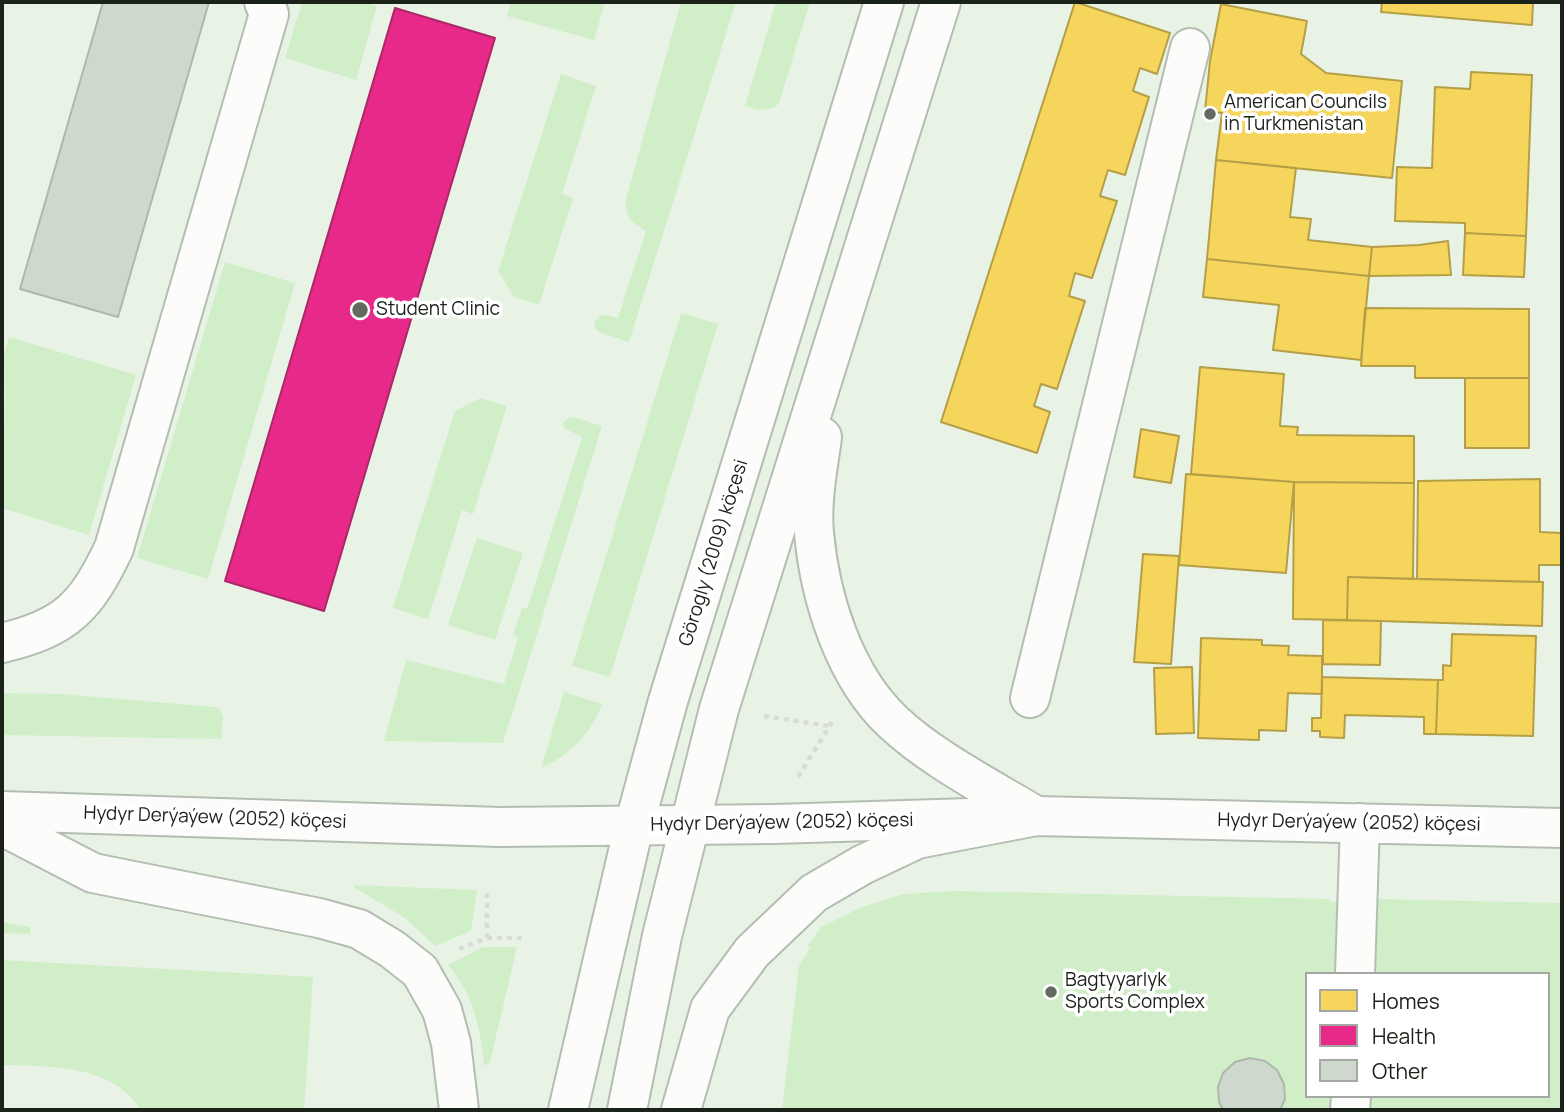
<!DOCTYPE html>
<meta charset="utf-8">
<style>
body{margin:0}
#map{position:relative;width:1564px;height:1112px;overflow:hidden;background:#e8f3e5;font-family:Manrope,sans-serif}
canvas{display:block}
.frame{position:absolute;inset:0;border:4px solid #1b2219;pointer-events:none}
.legend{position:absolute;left:1305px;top:972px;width:245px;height:126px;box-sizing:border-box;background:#fff;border:2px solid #a4a7a3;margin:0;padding:9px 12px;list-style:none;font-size:21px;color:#1b2219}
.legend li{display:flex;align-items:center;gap:14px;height:35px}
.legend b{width:35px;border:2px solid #a4a7a3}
</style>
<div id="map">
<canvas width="1564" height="1112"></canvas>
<div class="frame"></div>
<ul class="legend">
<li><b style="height:19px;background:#f6d55c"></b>Homes</li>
<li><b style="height:19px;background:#e7298a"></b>Health</li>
<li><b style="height:19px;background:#cfd8cc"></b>Other</li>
</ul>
</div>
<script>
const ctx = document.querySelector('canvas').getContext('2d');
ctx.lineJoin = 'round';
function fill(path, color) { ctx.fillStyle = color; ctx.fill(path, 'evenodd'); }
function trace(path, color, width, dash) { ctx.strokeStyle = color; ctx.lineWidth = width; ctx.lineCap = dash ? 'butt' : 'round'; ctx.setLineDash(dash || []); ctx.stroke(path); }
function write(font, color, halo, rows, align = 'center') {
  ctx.font = font + ' Manrope,sans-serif'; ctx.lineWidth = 7; ctx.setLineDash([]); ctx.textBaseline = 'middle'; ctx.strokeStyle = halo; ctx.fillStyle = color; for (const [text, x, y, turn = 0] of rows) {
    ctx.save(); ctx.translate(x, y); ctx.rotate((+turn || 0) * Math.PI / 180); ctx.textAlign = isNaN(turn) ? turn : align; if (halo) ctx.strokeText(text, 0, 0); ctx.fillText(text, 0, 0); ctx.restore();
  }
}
fill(new Path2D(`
 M 302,2 L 364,2 L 377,6 L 356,80 L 285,58 Z
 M 511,2 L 605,2 L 594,40 L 507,16 Z
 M 681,2 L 736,2 L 629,342 L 601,333 L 595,328 L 595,321 L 600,316 L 606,315 L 618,318 L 646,231 C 630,221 626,220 626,199 Z
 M 776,2 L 810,2 L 779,103 L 774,108 L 757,110 L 745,106 Z
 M 561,74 L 596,86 L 562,194 L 573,198 L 539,305 L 514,297 L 498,271 Z
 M 225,262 L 295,283 L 208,579 L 137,558 Z
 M 681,313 L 718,324 L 610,677 L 572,666 Z
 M 9,337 L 136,375 L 89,535 L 2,508 L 5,397 L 4,355 Z
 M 481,398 L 507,406 L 473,514 L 462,510 L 428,619 L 393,608 L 455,411 Z
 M 573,417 L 602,426 L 503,743 L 384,741 L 406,660 L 504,684 L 518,638 L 513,635 L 522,608 L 527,609 L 582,437 L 564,428 L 563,422 L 568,418 Z
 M 477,538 L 523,553 L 495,640 L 448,625 Z
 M 564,692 L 602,704 C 592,733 569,756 541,768 Z
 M 2,693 L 61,694 L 214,707 L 219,708 L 223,716 L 221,739 L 2,735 Z
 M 354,885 L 477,890 L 471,931 L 435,946 L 405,918 L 355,888 Z
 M 953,891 L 1330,899 L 1331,902 L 1378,903 L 1378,899 L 1562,903 L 1562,1110 L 782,1110 L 799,966 L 811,947 L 806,948 L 821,927 L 862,907 L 904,894 ZM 1307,974 L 1548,974 L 1548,1096 L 1307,1096 Z
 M 2,922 L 30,927 L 30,934 L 2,933 Z
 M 483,947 L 517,947 L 490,1062 L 484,1066 C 481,1030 473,993 448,965 Z
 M 2,960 L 313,977 L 304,1110 L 141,1110 C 111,1063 51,1067 2,1065 Z`), '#d0efc8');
const homes = new Path2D(`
 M 1075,2 L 1170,33 L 1157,74 L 1140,68 L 1133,91 L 1149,97 L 1125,175 L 1108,170 L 1100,196 L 1117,201 L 1092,278 L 1075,273 L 1069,296 L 1085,301 L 1057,389 L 1041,384 L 1034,406 L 1050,412 L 1037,453 L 941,422 Z
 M 1382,2 L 1533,2 L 1532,25 L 1381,12 Z
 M 1221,4 L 1307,21 L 1301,54 L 1326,73 L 1402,81 L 1392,178 L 1216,160 L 1222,113 L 1205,111 L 1210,61 Z
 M 1471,72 L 1532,75 L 1526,236 L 1465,233 L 1465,223 L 1395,221 L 1397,167 L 1432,168 L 1435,87 L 1470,89 Z
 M 1216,160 L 1296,168 L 1290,217 L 1311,219 L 1308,240 L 1372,247 L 1369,276 L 1207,259 Z
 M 1465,233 L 1526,236 L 1524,277 L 1463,275 Z
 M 1448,241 L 1451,275 L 1369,276 L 1372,247 L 1419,245 Z
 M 1207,259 L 1369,276 L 1361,360 L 1273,350 L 1279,305 L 1203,297 Z
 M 1365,308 L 1529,309 L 1529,378 L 1415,378 L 1415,366 L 1361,366 Z
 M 1200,367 L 1284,374 L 1280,426 L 1298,427 L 1297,435 L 1414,436 L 1414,483 L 1294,482 L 1191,474 Z
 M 1465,378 L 1529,378 L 1529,448 L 1465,448 Z
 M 1141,429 L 1179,436 L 1171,483 L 1134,477 Z
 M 1186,474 L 1294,482 L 1286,573 L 1179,565 Z
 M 1540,479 L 1540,532 L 1561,533 L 1561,565 L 1539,565 L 1539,582 L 1417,579 L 1418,481 Z
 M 1294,482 L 1414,483 L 1413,579 L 1348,577 L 1347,620 L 1293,619 Z
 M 1143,554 L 1179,556 L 1171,664 L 1134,662 Z
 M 1348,577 L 1543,582 L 1542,626 L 1347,620 Z
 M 1323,620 L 1381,621 L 1380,665 L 1323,664 Z
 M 1452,634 L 1536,636 L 1533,736 L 1436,734 L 1438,680 L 1443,680 L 1443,665 L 1451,666 Z
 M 1201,638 L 1262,640 L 1262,645 L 1289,646 L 1288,655 L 1322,656 L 1322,694 L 1288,693 L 1286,731 L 1259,730 L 1259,740 L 1198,738 Z
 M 1192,667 L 1194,733 L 1156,734 L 1154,668 Z
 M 1322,677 L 1438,680 L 1436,734 L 1424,734 L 1424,717 L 1345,715 L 1344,738 L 1320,737 L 1320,731 L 1312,731 L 1312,718 L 1321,718 Z`);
fill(homes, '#f6d55c');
trace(homes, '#b49f48', 2);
const health = new Path2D(`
 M 395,8 L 495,38 L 324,611 L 225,581 Z`);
fill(health, '#e7298a');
trace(health, '#aa2768', 2);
const building = new Path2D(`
 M 103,2 L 209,2 L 118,317 L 20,289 Z
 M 1250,1058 L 1265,1061 L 1277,1070 L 1284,1084 L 1285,1099 L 1280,1110 L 1223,1110 L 1219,1102 L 1218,1087 L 1223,1073 L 1235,1062 Z`);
fill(building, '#cfd8cc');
trace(building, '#afb7ac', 2);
const minor = new Path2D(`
 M 2,643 C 66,628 86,607 114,548 L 269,14 L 264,2
 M 1030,698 L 1190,48
 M 2,811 L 500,827 L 774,824 L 1036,816 L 1562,828
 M 1355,974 L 1360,823
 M 1350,1110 L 1351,1096`);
const major = new Path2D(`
 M 822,437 C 818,468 811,501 814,533 C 820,598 844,676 893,722 C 931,758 991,789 1036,816
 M 2,826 L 93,873 L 319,918 L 359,929 L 392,949 L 420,971 L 442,1010 L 451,1043 L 459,1110
 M 568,1110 L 634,826 L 668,701 L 884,2
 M 627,1110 L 662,936 L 719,709 L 941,2
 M 681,1110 L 710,1009 L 752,952 L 814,893 L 862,865 L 917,839 L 1036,816`);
trace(minor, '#b4bdb2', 42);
trace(major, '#b4bdb2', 42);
trace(new Path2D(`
 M 764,716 L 829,726
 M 798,777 L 832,722
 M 487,938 L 524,938
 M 459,949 L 487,938 L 487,888`), '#d8dbd7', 4.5, [5, 5]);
trace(minor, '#fcfdfb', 38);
trace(major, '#fcfdfb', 38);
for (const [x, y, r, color] of [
 [1210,114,7,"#636b60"],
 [360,310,9,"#636b60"],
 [1051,992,7,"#636b60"]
]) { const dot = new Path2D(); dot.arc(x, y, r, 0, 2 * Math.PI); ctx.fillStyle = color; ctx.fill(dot); trace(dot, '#fff', 2.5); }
write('19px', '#1b2219', '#fff', [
 ["American Councils",1224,103],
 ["in Turkmenistan",1224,125],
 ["Student Clinic",376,310],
 ["Bagtyyarlyk",1065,981],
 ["Sports Complex",1065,1003]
], 'left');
write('19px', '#1b2219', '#fff', [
 ["Görogly (2009) köçesi",714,553,-73],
 ["Hydyr Derýaýew (2052) köçesi",215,818,2],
 ["Hydyr Derýaýew (2052) köçesi",782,823,-1],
 ["Hydyr Derýaýew (2052) köçesi",1349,823,1]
]);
</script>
